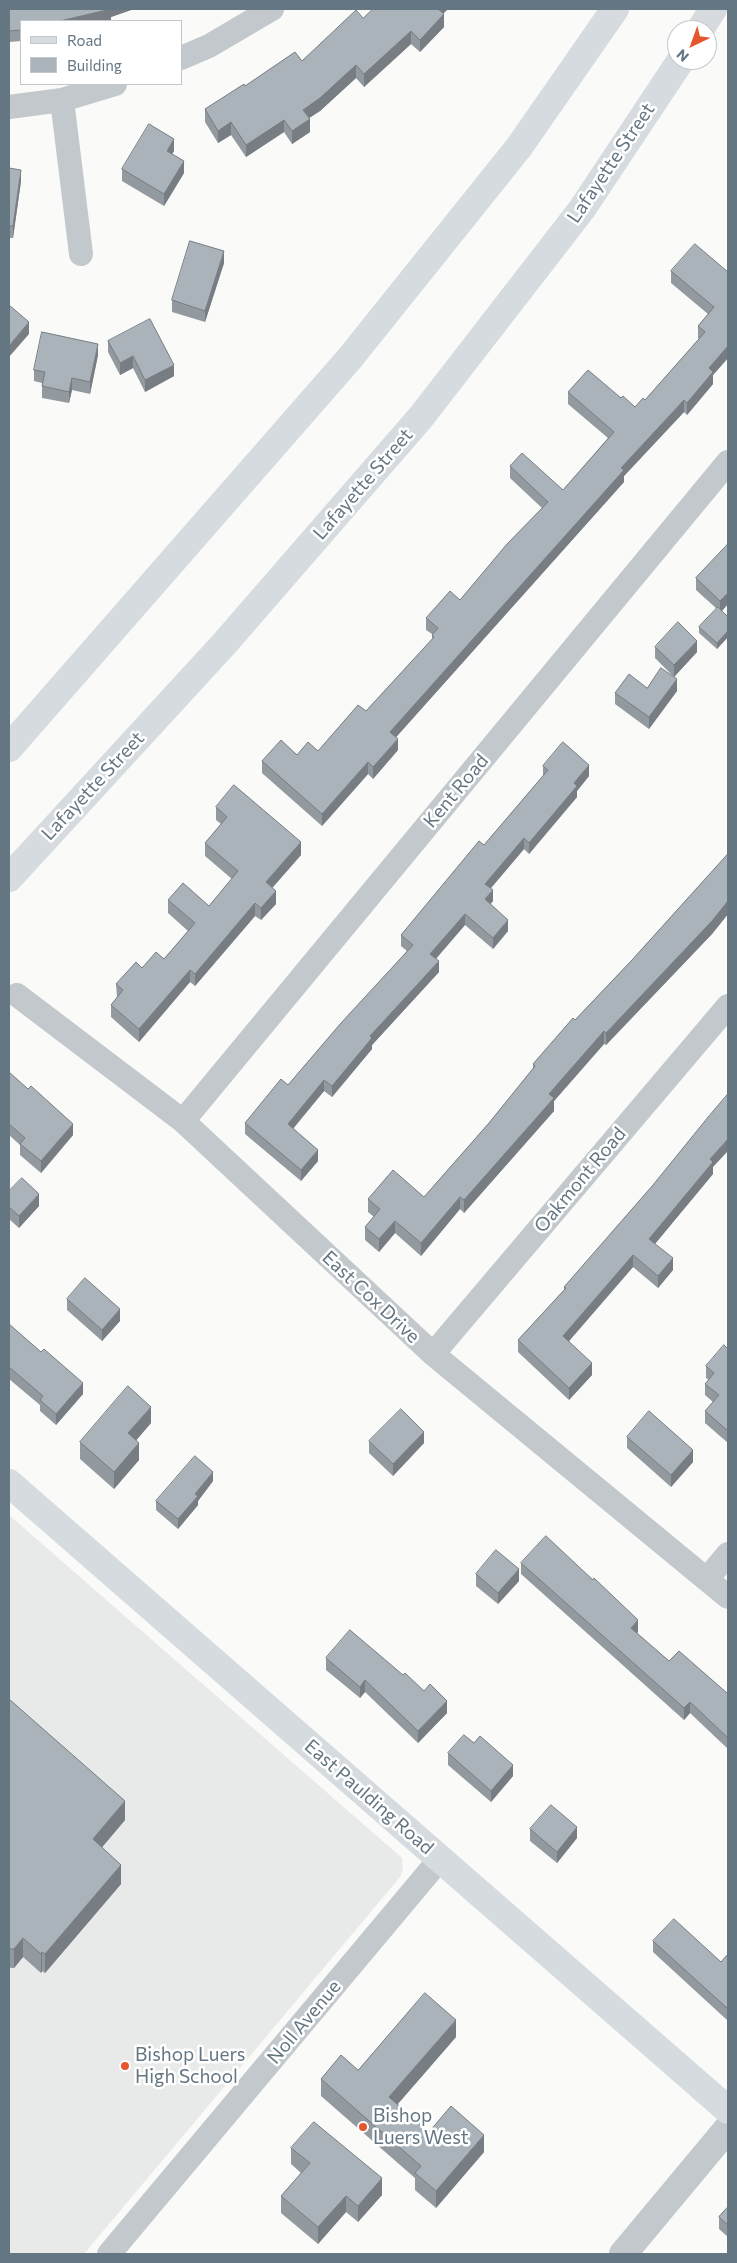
<!DOCTYPE html>
<style>
body{margin:0}
#map{position:relative;width:737px;height:2263px;overflow:hidden;background:#fafaf8;font-family:Commissioner,sans-serif}
canvas{display:block}
.frame{position:absolute;inset:0;border:10px solid #657683;pointer-events:none}
.legend{position:absolute;left:20px;top:20px;width:162px;height:65px;box-sizing:border-box;background:#fff;border:1px solid #c1c8cd;margin:0;padding:6px 9px;list-style:none;font-size:15px;color:#657683}
.legend li{display:flex;align-items:center;gap:10px;height:25px}
.legend b{width:25px;border:1px solid #c1c8cd}
.north{position:absolute;left:667px;top:20px;width:50px;height:50px;box-sizing:border-box;background:#fff;border:1px solid #c1c8cd;border-radius:50%;rotate:222deg;font-size:14px;font-weight:700;line-height:20px;text-align:center;color:#657683}
.north::after{content:'';display:block;margin:auto;width:18px;height:22px;background:#e4572e;clip-path:polygon(50% 0,100% 100%,50% 72%,0 100%)}
</style>
<div id="map">
<canvas width="737" height="2263"></canvas>
<div class="frame"></div>
<ul class="legend">
<li><b style="height:6px;background:#d6dbdf"></b>Road</li>
<li><b style="height:14px;background:#aab3b9"></b>Building</li>
</ul>
<div class="north">N</div>
</div>
<script>
const ctx = document.querySelector('canvas').getContext('2d');
ctx.lineJoin = 'round';
function fill(path, color) { ctx.fillStyle = color; ctx.fill(path, 'evenodd'); }
function trace(path, color, width, dash) { ctx.strokeStyle = color; ctx.lineWidth = width; ctx.lineCap = dash ? 'butt' : 'round'; ctx.setLineDash(dash || []); ctx.stroke(path); }
function write(font, color, halo, rows, align = 'center') {
  ctx.font = font + ' Commissioner,sans-serif'; ctx.lineWidth = 5; ctx.setLineDash([]); ctx.textBaseline = 'middle'; ctx.strokeStyle = halo; ctx.fillStyle = color; for (const [text, x, y, turn = 0] of rows) {
    ctx.save(); ctx.translate(x, y); ctx.rotate((+turn || 0) * Math.PI / 180); ctx.textAlign = isNaN(turn) ? turn : align; if (halo) ctx.strokeText(text, 0, 0); ctx.fillText(text, 0, 0); ctx.restore();
  }
}
fill(new Path2D(`
 M 9,1515 L 402,1858 L 403,1869 L 400,1877 L 84,2254 L 9,2254 Z`), '#e8e9e9');
trace(new Path2D(`
 M 181,58 L 209,46 L 272,9
 M 62,100 L 81,254
 M 9,107 L 62,100 L 115,84
 M 17,995 L 183,1121 L 433,1354 L 728,1597
 M 183,1121 L 728,462
 M 433,1354 L 728,1006
 M 707,1579 L 728,1554
 M 109,2254 L 440,1859`), '#c3c8cc', 24);
trace(new Path2D(`
 M 623,2254 L 728,2128`), '#c3c8cc', 28);
trace(new Path2D(`
 M 9,1483 L 728,2110`), '#d6dbdf', 28);
trace(new Path2D(`
 M 700,30 L 713,9
 M 9,748 L 350,358 L 519,147 L 615,9
 M 9,878 L 224,644 L 421,417 L 582,209 L 681,60`), '#d6dbdf', 28);
fill(new Path2D(`
 M 9,9 L 134,9 L 111,17 L 111,21 L 21,21 L 21,41 L 9,42 Z
 M 443,14 L 444,27 L 420,52 L 411,44 L 364,87 L 356,78 L 320,111 L 309,118 L 310,132 L 292,144 L 284,132 L 246,157 L 231,135 L 218,143 L 205,122 L 205,109 L 245,86 L 302,61 L 363,18 Z
 M 174,151 L 172,154 L 184,173 L 164,206 L 122,181 L 122,169 Z
 M 9,168 L 21,181 L 13,238 L 9,238 Z
 M 224,263 L 205,322 L 172,312 L 172,300 Z
 M 671,271 L 728,272 L 728,358 L 713,375 L 713,384 L 687,415 L 684,412 L 624,476 L 624,482 L 396,737 L 398,750 L 373,779 L 368,774 L 322,826 L 262,773 L 262,761 L 318,751 L 366,711 L 432,640 L 432,634 L 426,630 L 426,618 L 460,600 L 542,508 L 510,478 L 510,466 L 563,490 L 608,438 L 568,404 L 568,392 L 621,398 L 635,407 L 645,400 L 699,339 L 698,338 L 698,326 L 708,314 L 671,283 Z
 M 108,341 L 174,376 L 145,392 L 133,368 L 120,375 L 108,352 Z
 M 98,355 L 90,394 L 72,390 L 69,403 L 42,398 L 42,383 L 34,381 L 34,370 Z
 M 728,544 L 728,604 L 722,611 L 728,617 L 728,637 L 717,649 L 699,633 L 699,627 L 717,609 L 696,590 L 696,578 Z
 M 655,647 L 697,652 L 674,677 L 655,658 Z
 M 647,688 L 677,691 L 649,729 L 615,704 L 615,693 Z
 M 543,766 L 589,776 L 577,791 L 577,797 L 529,854 L 524,849 L 491,888 L 493,901 L 490,904 L 508,931 L 493,949 L 465,925 L 436,959 L 439,972 L 372,1045 L 372,1049 L 332,1097 L 324,1091 L 293,1128 L 318,1161 L 301,1181 L 245,1134 L 245,1123 L 288,1085 L 407,951 L 401,946 L 401,935 L 484,845 L 543,776 Z
 M 216,807 L 301,855 L 272,888 L 276,904 L 261,920 L 255,916 L 195,986 L 190,982 L 139,1042 L 111,1017 L 111,1005 L 117,997 L 116,984 L 142,968 L 164,959 L 188,931 L 168,913 L 168,900 L 209,906 L 232,879 L 205,856 L 205,843 L 221,824 L 216,820 Z
 M 728,854 L 728,914 L 712,934 L 606,1045 L 604,1044 L 554,1101 L 554,1111 L 464,1213 L 460,1209 L 421,1256 L 395,1233 L 379,1252 L 365,1240 L 365,1227 L 374,1217 L 368,1212 L 368,1199 L 424,1197 L 489,1123 L 533,1069 L 533,1064 L 632,960 Z
 M 9,1072 L 73,1135 L 41,1173 L 20,1155 L 20,1145 L 9,1135 Z
 M 713,1167 L 713,1174 L 655,1244 L 673,1270 L 658,1288 L 633,1267 L 569,1341 L 592,1375 L 569,1400 L 518,1352 L 518,1340 L 564,1290 L 564,1287 Z
 M 9,1191 L 39,1206 L 19,1228 L 9,1219 Z
 M 67,1299 L 120,1321 L 102,1341 L 67,1310 Z
 M 9,1324 L 83,1394 L 56,1425 L 40,1411 L 40,1405 L 9,1379 Z
 M 728,1349 L 728,1443 L 705,1423 L 705,1411 L 713,1402 L 705,1395 L 705,1384 L 709,1380 L 706,1378 L 706,1366 Z
 M 151,1423 L 136,1440 L 139,1460 L 114,1489 L 80,1459 L 80,1442 Z
 M 627,1437 L 693,1462 L 671,1487 L 627,1448 Z
 M 369,1441 L 424,1443 L 393,1476 L 369,1453 Z
 M 213,1481 L 198,1501 L 198,1505 L 178,1529 L 156,1510 L 156,1501 Z
 M 521,1563 L 638,1632 L 637,1633 L 669,1661 L 727,1693 L 728,1692 L 728,1749 L 690,1713 L 684,1720 L 521,1574 Z
 M 476,1574 L 519,1581 L 498,1604 L 476,1586 Z
 M 326,1658 L 403,1675 L 447,1713 L 418,1743 L 365,1692 L 360,1698 L 326,1670 Z
 M 9,1699 L 125,1820 L 102,1847 L 121,1884 L 45,1973 L 42,1971 L 41,1973 L 23,1957 L 14,1968 L 11,1968 L 9,1967 Z
 M 448,1753 L 513,1776 L 491,1802 L 448,1765 Z
 M 530,1829 L 577,1838 L 557,1863 L 530,1841 Z
 M 653,1941 L 721,1962 L 728,1954 L 727,2020 L 653,1952 Z
 M 456,2037 L 397,2105 L 429,2132 L 484,2152 L 436,2208 L 415,2190 L 415,2178 L 321,2096 L 321,2079 L 358,2070 Z
 M 291,2148 L 382,2195 L 358,2222 L 346,2212 L 318,2244 L 281,2213 L 281,2196 L 301,2173 L 291,2164 Z
 M 728,2207 L 728,2237 L 719,2229 L 719,2217 Z`), '#929a9f');
fill(new Path2D(`
 M 111,9 L 134,9 L 111,17 L 111,21 L 60,21 Z
 M 437,9 L 448,9 L 437,20 Z
 M 444,14 L 444,27 L 420,52 L 420,40 Z
 M 411,31 L 411,44 L 364,87 L 364,74 Z
 M 356,65 L 356,78 L 320,111 L 303,122 L 303,110 Z
 M 310,119 L 310,132 L 292,144 L 292,131 Z
 M 284,120 L 284,132 L 246,157 L 246,145 Z
 M 231,122 L 231,135 L 218,143 L 218,131 Z
 M 174,139 L 174,151 L 167,162 L 167,151 Z
 M 184,161 L 184,173 L 164,206 L 164,194 Z
 M 21,170 L 21,181 L 13,238 L 13,226 Z
 M 224,251 L 224,263 L 205,322 L 205,311 Z
 M 29,322 L 29,334 L 9,357 L 9,346 Z
 M 98,344 L 98,355 L 90,394 L 90,382 Z
 M 728,346 L 728,358 L 713,375 L 713,384 L 687,415 L 687,403 L 709,368 Z
 M 133,356 L 133,368 L 120,375 L 120,363 Z
 M 174,365 L 174,376 L 145,392 L 145,380 Z
 M 72,378 L 72,390 L 69,403 L 69,392 Z
 M 684,400 L 684,412 L 624,476 L 624,482 L 390,744 L 390,732 L 621,468 Z
 M 728,593 L 728,604 L 720,613 L 720,601 Z
 M 728,631 L 728,637 L 717,649 L 717,643 Z
 M 697,641 L 697,652 L 674,677 L 674,665 Z
 M 677,679 L 677,691 L 649,729 L 649,717 Z
 M 398,739 L 398,750 L 373,779 L 373,767 Z
 M 368,762 L 368,774 L 322,826 L 322,814 Z
 M 589,765 L 589,776 L 577,791 L 577,797 L 529,854 L 529,843 L 574,783 Z
 M 524,838 L 524,849 L 485,895 L 485,884 Z
 M 301,842 L 301,855 L 266,895 L 266,882 Z
 M 493,890 L 493,901 L 485,911 L 485,899 Z
 M 276,891 L 276,904 L 261,920 L 261,908 Z
 M 728,901 L 728,914 L 712,934 L 606,1045 L 606,1033 Z
 M 255,903 L 255,916 L 195,986 L 195,974 Z
 M 465,914 L 465,925 L 430,965 L 430,954 Z
 M 508,920 L 508,931 L 493,949 L 493,938 Z
 M 439,961 L 439,972 L 372,1045 L 372,1049 L 332,1097 L 332,1086 L 370,1036 Z
 M 190,970 L 190,982 L 139,1042 L 139,1029 Z
 M 604,1031 L 604,1044 L 554,1101 L 554,1111 L 464,1213 L 464,1200 L 549,1094 Z
 M 324,1080 L 324,1091 L 288,1135 L 288,1124 Z
 M 73,1124 L 73,1135 L 41,1173 L 41,1161 Z
 M 728,1139 L 728,1151 L 713,1167 L 713,1174 L 649,1251 L 649,1239 L 710,1159 Z
 M 318,1150 L 318,1161 L 301,1181 L 301,1170 Z
 M 39,1194 L 39,1206 L 19,1228 L 19,1216 Z
 M 460,1197 L 460,1209 L 421,1256 L 421,1243 Z
 M 395,1221 L 395,1233 L 379,1252 L 379,1239 Z
 M 633,1255 L 633,1267 L 563,1348 L 563,1336 Z
 M 673,1258 L 673,1270 L 658,1288 L 658,1276 Z
 M 120,1309 L 120,1321 L 102,1341 L 102,1330 Z
 M 592,1363 L 592,1375 L 569,1400 L 569,1388 Z
 M 83,1383 L 83,1394 L 56,1425 L 56,1414 Z
 M 151,1407 L 151,1423 L 128,1450 L 128,1433 Z
 M 424,1432 L 424,1443 L 393,1476 L 393,1464 Z
 M 139,1443 L 139,1460 L 114,1489 L 114,1472 Z
 M 693,1450 L 693,1462 L 671,1487 L 671,1475 Z
 M 213,1472 L 213,1481 L 198,1501 L 198,1505 L 178,1529 L 178,1519 L 195,1494 Z
 M 519,1569 L 519,1581 L 498,1604 L 498,1593 Z
 M 638,1620 L 638,1632 L 631,1639 L 631,1628 Z
 M 365,1680 L 365,1692 L 360,1698 L 360,1687 Z
 M 447,1701 L 447,1713 L 418,1743 L 418,1731 Z
 M 690,1702 L 690,1713 L 684,1720 L 684,1708 Z
 M 513,1765 L 513,1776 L 491,1802 L 491,1791 Z
 M 125,1801 L 125,1820 L 93,1858 L 93,1839 Z
 M 577,1827 L 577,1838 L 557,1863 L 557,1852 Z
 M 121,1865 L 121,1884 L 45,1973 L 45,1954 Z
 M 23,1938 L 23,1957 L 14,1968 L 14,1949 Z
 M 42,1952 L 42,1971 L 41,1973 L 41,1954 Z
 M 728,2006 L 728,2018 L 727,2020 L 727,2008 Z
 M 456,2020 L 456,2037 L 389,2114 L 389,2097 Z
 M 484,2135 L 484,2152 L 436,2208 L 436,2191 Z
 M 382,2178 L 382,2195 L 358,2222 L 358,2206 Z
 M 346,2196 L 346,2212 L 318,2244 L 318,2227 Z`), '#777d82');
const building = new Path2D(`
 M 9,9 L 111,9 L 60,21 L 21,21 L 21,30 L 9,31 Z
 M 373,9 L 438,9 L 444,14 L 420,40 L 411,31 L 364,74 L 356,65 L 320,98 L 303,110 L 310,119 L 292,131 L 284,120 L 246,145 L 231,122 L 218,131 L 205,109 L 244,84 L 245,86 L 295,52 L 302,61 L 356,10 L 363,18 Z
 M 149,124 L 174,139 L 167,151 L 184,161 L 164,194 L 122,169 Z
 M 9,168 L 21,170 L 13,226 L 9,226 Z
 M 190,241 L 224,251 L 205,311 L 172,300 Z
 M 695,244 L 728,272 L 728,346 L 709,368 L 713,372 L 687,403 L 684,400 L 621,468 L 624,470 L 390,732 L 398,739 L 373,767 L 368,762 L 322,814 L 262,761 L 281,740 L 297,755 L 308,742 L 318,751 L 358,705 L 366,711 L 434,637 L 432,635 L 438,628 L 426,618 L 450,591 L 460,600 L 507,544 L 548,502 L 510,466 L 522,453 L 563,490 L 614,432 L 568,392 L 588,370 L 621,398 L 623,396 L 635,407 L 643,398 L 645,400 L 705,332 L 698,326 L 714,307 L 671,271 Z
 M 9,305 L 29,322 L 9,346 Z
 M 150,319 L 174,365 L 145,380 L 133,356 L 120,363 L 108,341 Z
 M 42,332 L 98,344 L 90,382 L 72,378 L 69,392 L 42,386 L 45,372 L 34,370 Z
 M 728,544 L 728,593 L 720,601 L 696,578 Z
 M 718,607 L 728,617 L 728,631 L 717,643 L 699,627 Z
 M 678,622 L 697,641 L 674,665 L 655,647 Z
 M 661,668 L 677,679 L 649,717 L 615,693 L 629,674 L 647,688 Z
 M 563,742 L 589,765 L 574,783 L 577,786 L 529,843 L 524,838 L 485,884 L 493,890 L 485,899 L 508,920 L 493,938 L 465,914 L 430,954 L 439,961 L 370,1036 L 372,1038 L 332,1086 L 324,1080 L 288,1124 L 318,1150 L 301,1170 L 245,1123 L 281,1079 L 288,1085 L 341,1023 L 413,945 L 401,935 L 479,841 L 484,845 L 548,770 L 543,766 Z
 M 234,785 L 301,842 L 266,882 L 276,891 L 261,908 L 255,903 L 195,974 L 190,970 L 139,1029 L 111,1005 L 123,990 L 116,984 L 136,962 L 142,968 L 156,952 L 164,959 L 195,923 L 168,900 L 183,883 L 209,906 L 238,871 L 205,843 L 227,817 L 216,807 Z
 M 728,854 L 728,901 L 712,921 L 606,1033 L 604,1031 L 549,1094 L 554,1098 L 464,1200 L 460,1197 L 421,1243 L 395,1221 L 379,1239 L 365,1227 L 380,1209 L 368,1199 L 393,1170 L 424,1197 L 489,1123 L 535,1066 L 533,1064 L 573,1018 L 575,1020 L 632,960 Z
 M 9,1072 L 28,1089 L 31,1086 L 73,1124 L 41,1161 L 20,1144 L 25,1138 L 9,1124 Z
 M 728,1094 L 728,1139 L 710,1159 L 713,1162 L 649,1239 L 673,1258 L 658,1276 L 633,1255 L 563,1336 L 592,1363 L 569,1388 L 518,1340 L 566,1288 L 564,1287 L 653,1185 L 709,1116 Z
 M 22,1178 L 39,1194 L 19,1216 L 9,1207 L 9,1191 Z
 M 85,1278 L 120,1309 L 102,1330 L 67,1299 Z
 M 9,1324 L 41,1352 L 44,1349 L 83,1383 L 56,1414 L 40,1400 L 43,1396 L 9,1367 Z
 M 724,1345 L 728,1349 L 728,1431 L 705,1411 L 719,1395 L 705,1384 L 714,1373 L 706,1366 Z
 M 128,1386 L 151,1407 L 128,1433 L 139,1443 L 114,1472 L 80,1442 Z
 M 401,1409 L 424,1432 L 393,1464 L 369,1441 Z
 M 649,1411 L 693,1450 L 671,1475 L 627,1437 Z
 M 195,1456 L 213,1472 L 195,1494 L 198,1496 L 178,1519 L 156,1501 Z
 M 546,1536 L 593,1580 L 594,1578 L 638,1620 L 631,1628 L 669,1661 L 679,1651 L 727,1693 L 728,1692 L 728,1738 L 690,1702 L 684,1708 L 521,1563 Z
 M 496,1550 L 519,1569 L 498,1593 L 476,1574 Z
 M 350,1630 L 403,1675 L 405,1673 L 424,1691 L 430,1684 L 447,1701 L 418,1731 L 365,1680 L 360,1687 L 326,1658 Z
 M 9,1699 L 125,1801 L 93,1839 L 121,1865 L 45,1954 L 42,1952 L 41,1954 L 23,1938 L 14,1949 L 11,1949 L 9,1948 Z
 M 464,1735 L 474,1743 L 480,1736 L 513,1765 L 491,1791 L 448,1753 Z
 M 551,1805 L 577,1827 L 557,1852 L 530,1829 Z
 M 674,1919 L 721,1962 L 728,1954 L 728,2006 L 727,2008 L 653,1941 Z
 M 425,1993 L 456,2020 L 389,2097 L 429,2132 L 451,2106 L 484,2135 L 436,2191 L 415,2173 L 421,2166 L 321,2079 L 341,2055 L 358,2070 Z
 M 314,2122 L 382,2178 L 358,2206 L 346,2196 L 318,2227 L 281,2196 L 310,2163 L 291,2148 Z
 M 728,2207 L 728,2225 L 719,2217 Z`);
fill(building, '#aab3b9');
trace(building, '#777d82', 1);
for (const [x, y, r, color] of [
 [125,2066,5,"#e4572e"],
 [363,2127,5,"#e4572e"]
]) { const dot = new Path2D(); dot.arc(x, y, r, 0, 2 * Math.PI); ctx.fillStyle = color; ctx.fill(dot); trace(dot, '#fff', 2); }
write('19px', '#657683', '#fff', [
 ["Lafayette Street",611,163,-56],
 ["Lafayette Street",363,484,-49],
 ["Lafayette Street",93,786,-47],
 ["Kent Road",456,791,-50],
 ["Oakmont Road",580,1180,-50],
 ["East Cox Drive",371,1297,43],
 ["East Paulding Road",369,1797,41],
 ["Noll Avenue",304,2022,-50]
]);
write('19px', '#657683', '#fff', [
 ["Bishop Luers",135,2055],
 ["High School",135,2077],
 ["Bishop",373,2116],
 ["Luers West",373,2138]
], 'left');
</script>
